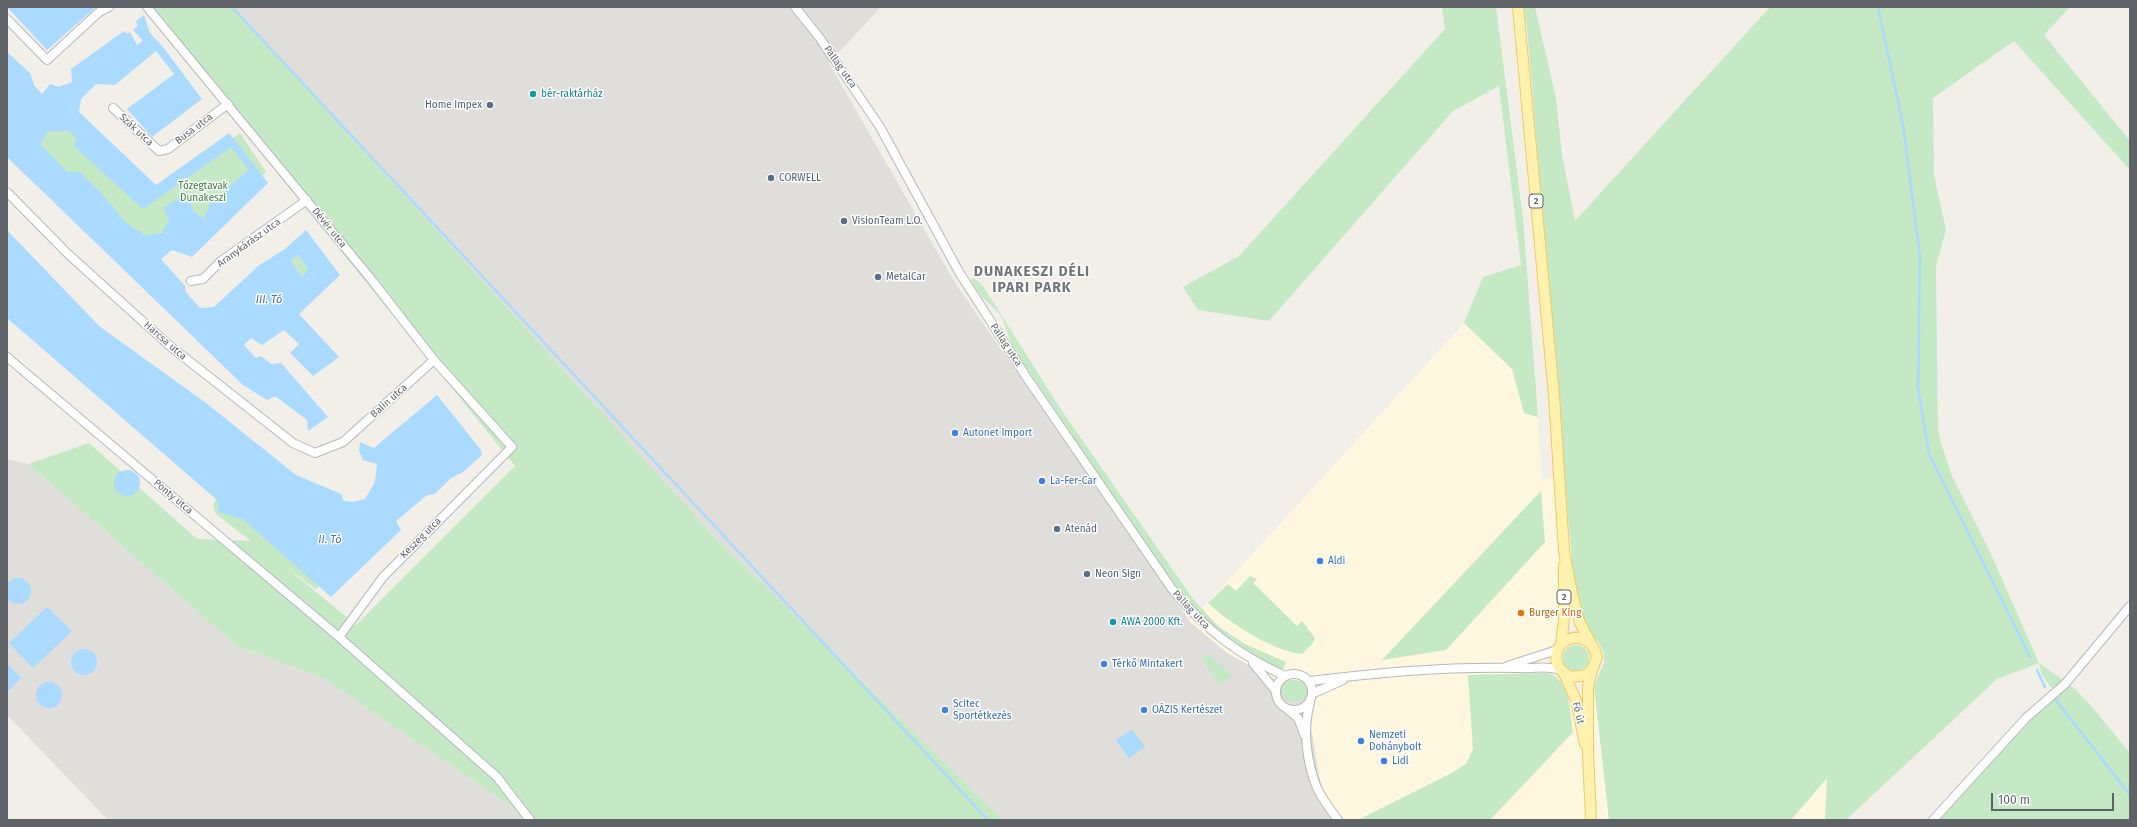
<!DOCTYPE html>
<meta charset="utf-8">
<style>
body{margin:0}
#map{position:relative;width:2137px;height:827px;overflow:hidden;background:#f1efe8;font-family:"Fira Sans",sans-serif}
canvas{display:block}
.frame{position:absolute;inset:0;border:8px solid #5f6368;pointer-events:none}
.scale{position:absolute;left:1991px;top:793px;width:123px;height:18px;box-sizing:border-box;border:2px solid #5f6368;border-top:0;padding-left:5px;font-size:12px;line-height:14px;white-space:nowrap;color:#5f6368;-webkit-text-stroke:3px #fff;paint-order:stroke}
</style>
<div id="map">
<canvas width="2137" height="827"></canvas>
<div class="frame"></div>
<div class="scale">100 m</div>
</div>
<script>
const ctx = document.querySelector('canvas').getContext('2d');
ctx.lineJoin = 'round';
function fill(path, color) { ctx.fillStyle = color; ctx.fill(path, 'evenodd'); }
function trace(path, color, width, dash) { ctx.strokeStyle = color; ctx.lineWidth = width; ctx.lineCap = dash ? 'butt' : 'round'; ctx.setLineDash(dash || []); ctx.stroke(path); }
function write(font, color, halo, rows, align = 'center') {
  ctx.font = font + ' "Fira Sans",sans-serif'; ctx.lineWidth = 3; ctx.setLineDash([]); ctx.textBaseline = 'middle'; ctx.strokeStyle = halo; ctx.fillStyle = color; for (const [text, x, y, turn = 0] of rows) {
    ctx.save(); ctx.translate(x, y); ctx.rotate((+turn || 0) * Math.PI / 180); ctx.textAlign = isNaN(turn) ? turn : align; if (halo) ctx.strokeText(text, 0, 0); ctx.fillText(text, 0, 0); ctx.restore();
  }
}
fill(new Path2D(`
 M 1464,323 L 1512,369 L 1524,413 L 1538,417 L 1541,480 L 1564,474 L 1572,563 L 1583,620 L 1559,631 L 1552,645 L 1544,650 L 1549,673 L 1468,675 L 1473,749 L 1466,764 L 1450,774 L 1358,820 L 1343,820 L 1324,791 L 1319,776 L 1311,727 L 1315,702 L 1227,653 L 1190,622 Z
 M 1594,686 L 1609,820 L 1490,820 L 1573,733 L 1567,692 Z
 M 1828,777 L 1825,820 L 1791,820 Z`), '#fef7e0');
fill(new Path2D(`
 M 234,7 L 881,7 L 829,63 L 955,283 L 1190,622 L 1227,653 L 1315,702 L 1311,727 L 1319,776 L 1324,791 L 1343,820 L 1003,820 L 711,533 Z
 M 7,459 L 28,464 L 237,646 L 323,678 L 531,820 L 108,820 L 7,715 Z`), '#e0deda');
fill(new Path2D(`
 M 143,7 L 234,7 L 711,533 L 1003,820 L 531,820 L 323,678 L 237,646 L 28,464 L 89,443 L 197,539 L 251,541 L 216,514 L 213,505 L 230,472 L 377,526 L 316,589 L 286,567 L 356,625 L 515,466 Z
 M 1442,7 L 1496,7 L 1523,219 L 1538,417 L 1524,413 L 1512,369 L 1464,323 L 1483,277 L 1521,265 L 1499,86 L 1453,111 L 1269,321 L 1198,310 L 1183,287 L 1239,256 L 1445,29 Z
 M 1523,7 L 1535,7 L 1556,98 L 1562,155 L 1575,221 L 1770,7 L 2070,7 L 2044,35 L 2130,141 L 2130,170 L 2014,41 L 1933,98 L 1934,175 L 1946,230 L 1936,266 L 1938,428 L 1940,440 L 1952,476 L 1990,552 L 2039,663 L 2075,689 L 2092,707 L 2130,753 L 2130,820 L 1939,820 L 2027,722 L 2057,695 L 2042,675 L 2039,663 L 1997,679 L 1846,820 L 1825,820 L 1827,778 L 1791,820 L 1609,820 L 1594,686 L 1604,663 L 1604,653 L 1599,643 L 1585,625 L 1576,593 L 1572,563 L 1527,27 Z
 M 64,121 L 144,199 L 240,133 L 266,172 L 202,230 L 139,255 L 28,143 Z
 M 298,255 L 308,269 L 302,277 L 291,261 Z
 M 974,278 L 983,286 L 1060,408 L 1193,599 L 1219,627 L 1245,644 L 1286,662 L 1283,669 L 1272,666 L 1226,637 L 1191,605 L 1161,566 L 1013,348 C 1008,336 1005,318 994,308 C 984,299 977,293 971,279 Z
 M 1541,491 L 1545,542 L 1446,650 L 1382,660 Z
 M 1250,576 L 1257,579 L 1253,583 L 1297,626 L 1302,621 L 1315,638 L 1313,643 L 1302,654 C 1273,651 1229,623 1208,603 L 1228,584 L 1236,591 Z
 M1563 658a13 13 0 1 1 26 0a13 13 0 1 1-26 0Z
 M 1207,654 L 1233,675 L 1220,685 L 1201,658 Z
 M 1549,673 C 1571,682 1570,713 1573,732 L 1490,820 L 1358,820 L 1450,774 L 1466,764 L 1473,749 L 1468,675 Z
 M 1290,680 C 1300,680 1307,681 1309,692 L 1306,699 L 1295,702 L 1284,699 C 1278,690 1281,683 1290,680 Z`), '#c5e8c5');
fill(new Path2D(`
 M 7,7 L 96,7 L 47,50 Z
 M 144,15 L 150,33 L 163,47 L 202,99 L 152,137 L 127,109 L 174,74 L 156,51 L 115,85 L 96,84 L 81,99 L 79,112 L 156,185 L 229,133 L 268,183 L 192,257 L 172,250 L 161,259 L 185,286 L 185,291 L 200,308 L 214,307 L 258,266 L 285,249 L 306,230 L 340,275 L 299,314 L 339,357 L 313,376 L 290,353 L 299,344 L 284,330 L 262,345 L 251,338 L 244,345 L 256,358 L 261,356 L 271,364 L 281,363 L 328,417 L 308,431 L 307,420 L 275,396 L 267,400 L 243,385 L 7,157 L 7,52 L 30,73 L 34,85 L 42,94 L 50,84 L 58,87 L 72,82 L 71,69 L 124,31 L 127,34 L 130,32 L 137,45 L 143,41 L 133,30 L 138,26 L 136,21 ZM 48,131 L 69,131 L 76,139 L 74,146 L 143,209 L 231,147 L 249,170 L 210,203 L 204,219 L 194,212 L 187,193 L 164,208 L 169,221 L 162,233 L 146,236 L 126,223 L 101,193 L 80,172 L 67,172 L 40,144 ZM 298,255 L 308,269 L 302,277 L 291,261 Z
 M 7,230 L 99,326 L 206,403 L 296,475 L 341,494 L 344,501 L 353,502 L 365,499 L 375,482 L 377,464 L 363,460 L 359,451 L 360,442 L 374,448 L 437,395 L 481,450 L 482,455 L 463,472 L 451,478 L 435,494 L 427,495 L 396,521 L 401,530 L 331,597 L 244,520 L 219,512 L 217,500 L 7,318 Z
 M114 483a13 13 0 1 1 26 0a13 13 0 1 1-26 0Z
 M5 591a13 13 0 1 1 26 0a13 13 0 1 1-26 0Z
 M 47,607 L 72,631 L 33,668 L 9,643 Z
 M71 662a13 13 0 1 1 26 0a13 13 0 1 1-26 0Z
 M 7,664 L 21,678 L 7,692 Z
 M36 695a13 13 0 1 1 26 0a13 13 0 1 1-26 0Z
 M 1132,729 L 1145,747 L 1129,758 L 1116,740 Z`), '#aadaff');
trace(new Path2D(`
 M 232,7 L 988,820
 M 1878,7 L 1903,125 L 1920,256 L 1918,388 L 1929,454 L 2030,657
 M 2037,670 L 2045,687
 M 2055,699 L 2130,795`), '#aadaff', 2.5);
const minor = new Path2D(`
 M 147,7 L 371,279 L 434,360 L 512,447 L 383,577 L 339,637
 M 795,7 L 819,37 L 880,127 L 959,272 L 1027,378 L 1172,589 C 1206,630 1237,654 1285,676
 M 7,19 L 47,60 L 99,12 L 109,7
 M 113,108 L 159,151 L 168,149 L 228,104
 M 7,192 L 68,254 L 170,346 L 293,443 L 315,453 L 343,442 L 434,360
 M 191,281 L 203,279 L 221,261 L 307,200
 M 7,357 L 339,637 L 497,777 L 530,820
 M 1253,663 L 1275,690
 M 1507,666 L 1557,650
 M1276 692a18 18 0 1 1 36 0a18 18 0 1 1-36 0Z
 M 1310,681 C 1380,672 1450,666 1521,668 C 1536,669 1545,665 1560,670
 M 1314,693 L 1343,680
 M 1310,703 C 1302,729 1307,763 1317,788 C 1322,799 1331,810 1338,820
 M 1287,709 L 1298,718 L 1305,736
 M 1933,820 L 2026,718 L 2065,684 L 2130,606`);
const major = new Path2D(`
 M 1518,7 L 1554,396 L 1564,551 L 1572,594 L 1580,623 L 1595,651 L 1597,657 L 1592,670 L 1586,675 L 1571,677 C 1556,670 1552,657 1561,644 C 1572,635 1582,636 1592,645
 M 1561,644 L 1564,619 L 1564,565
 M 1564,674 L 1576,700 L 1585,744
 M 1591,820 L 1588,753 L 1588,686 L 1592,670`);
trace(minor, '#b5b8bc', 10);
trace(major, '#f2c960', 12);
trace(minor, '#fff', 8);
trace(major, '#fff2af', 10);
for (const [x, y, r, color] of [
 [533,94,4,"#0f9aa8"],
 [490,105,4,"#5c6f8a"],
 [771,178,4,"#5c6f8a"],
 [844,221,4,"#5c6f8a"],
 [878,277,4,"#5c6f8a"],
 [955,433,4,"#3f7fe0"],
 [1042,481,4,"#3f7fe0"],
 [1057,529,4,"#5c6f8a"],
 [1320,561,4,"#3f7fe0"],
 [1087,574,4,"#5c6f8a"],
 [1521,613,4,"#e8710a"],
 [1113,622,4,"#0f9aa8"],
 [1104,664,4,"#3f7fe0"],
 [945,710,4,"#3f7fe0"],
 [1144,710,4,"#3f7fe0"],
 [1361,741,4,"#3f7fe0"],
 [1384,761,4,"#3f7fe0"]
]) { const dot = new Path2D(); dot.arc(x, y, r, 0, 2 * Math.PI); ctx.fillStyle = color; ctx.fill(dot); trace(dot, '#fff', 1.5); }
for (const [x, y, w] of [
 [1536,201,14],
 [1564,597,14]
]) { const box = new Path2D(); box.roundRect(x - w / 2, y - 7, w, 14, 3); ctx.fillStyle = '#fff'; ctx.fill(box); trace(box, '#5f6368', 1); }
write('bold 9px', '#5f6368', null, [
 ["2",1536,201],
 ["2",1564,597]
]);
write('10px', '#5f6368', '#fff', [
 ["Pallag utca",840,67,55],
 ["Busa utca",194,129,-37],
 ["Szák utca",136,130,43],
 ["Dévér utca",329,228,51],
 ["Aranykárász utca",249,243,-36],
 ["Harcsa utca",165,341,41],
 ["Pallag utca",1006,345,57],
 ["Balin utca",389,401,-42],
 ["Ponty utca",173,497,40],
 ["Keszeg utca",421,538,-45],
 ["Pallag utca",1191,610,47],
 ["Fő út",1578,713,77]
]);
write('10px', '#0d838f', '#fff', [
 ["bér-raktárház",541,94],
 ["AWA 2000 Kft.",1121,622]
], 'left');
write('10px', '#4e5e75', '#fff', [
 ["Home Impex",482,105,"right"],
 ["CORWELL",779,178],
 ["VisionTeam L.O.",852,221],
 ["MetalCar",886,277],
 ["Atenád",1065,529],
 ["Neon Sign",1095,574]
], 'left');
write('10px', '#348238', '#fff', [
 ["Tőzegtavak",203,186],
 ["Dunakeszi",203,198]
]);
write('10px', '#366cbe', '#fff', [
 ["Autonet Import",963,433],
 ["La-Fer-Car",1050,481],
 ["Aldi",1328,561],
 ["Térkő Mintakert",1112,664],
 ["Scitec",953,704],
 ["Sportétkezés",953,716],
 ["OÁZIS Kertészet",1152,710],
 ["Nemzeti",1369,735],
 ["Dohánybolt",1369,747],
 ["Lidl",1392,761]
], 'left');
write('10px', '#c56008', '#fff', [
 ["Burger King",1529,613]
], 'left');
write('italic 11px', '#4174aa', '#fff', [
 ["III. Tó",269,300],
 ["II. Tó",330,540]
]);
ctx.letterSpacing = '1px';
write('bold 14px', '#70757a', '#fff', [
 ["DUNAKESZI DÉLI",1032,272],
 ["IPARI PARK",1032,288]
]);
ctx.letterSpacing = '0px';
</script>
